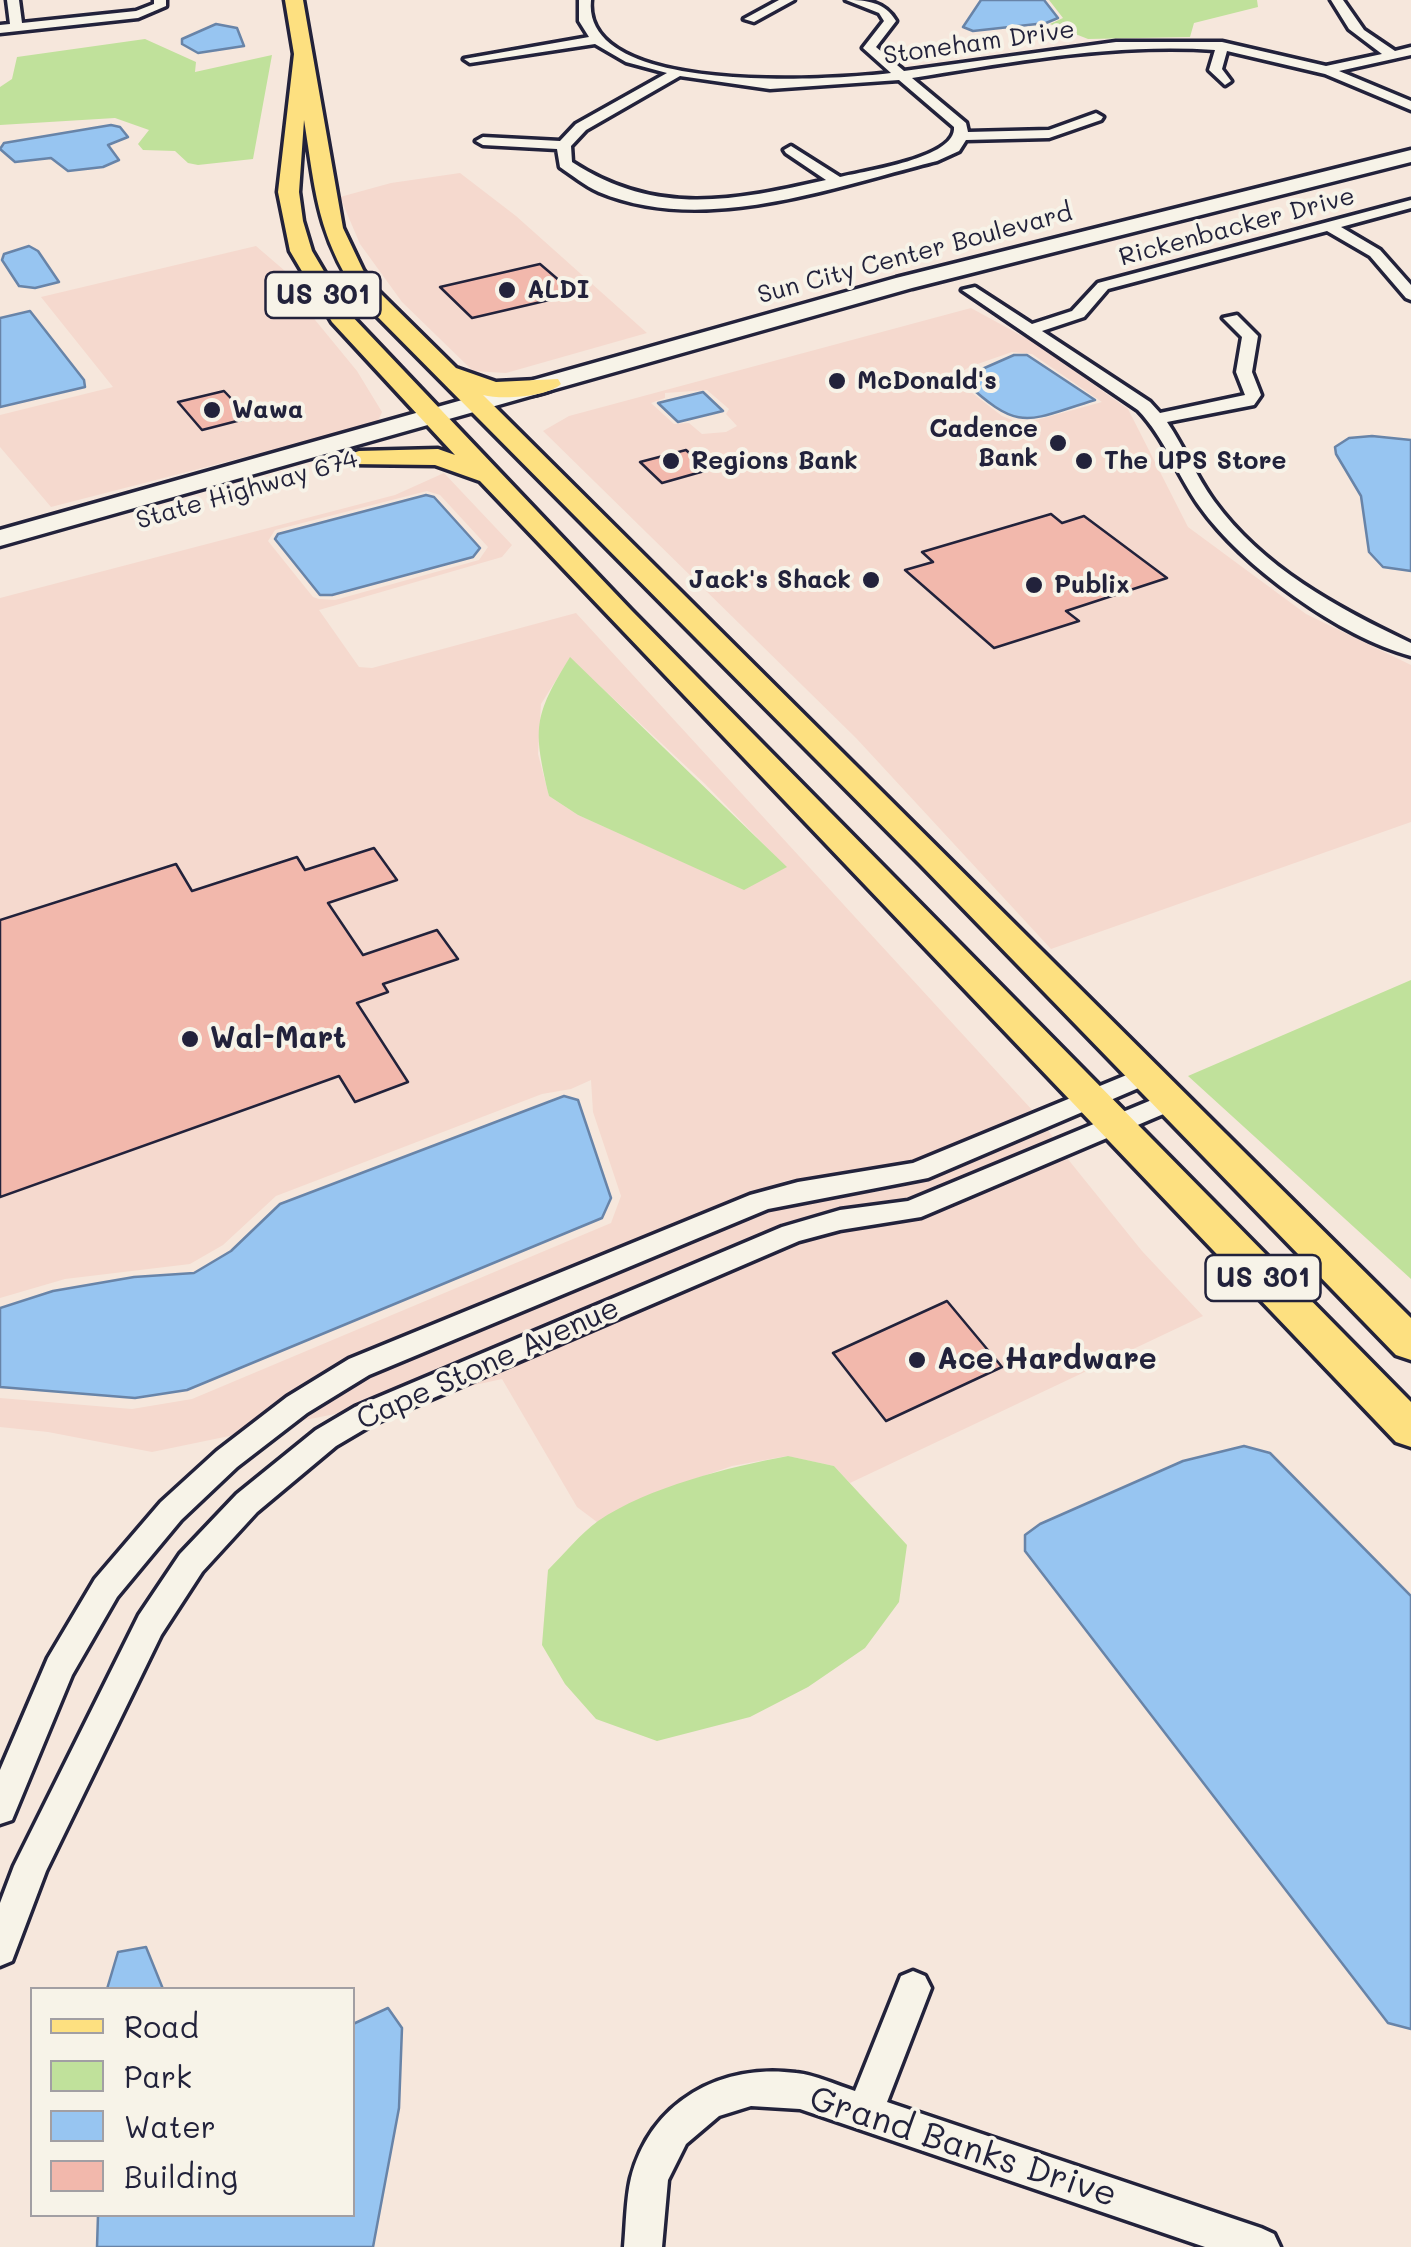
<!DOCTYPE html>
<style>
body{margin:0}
#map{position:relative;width:1411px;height:2247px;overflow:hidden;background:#f6e7dc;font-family:Mali,sans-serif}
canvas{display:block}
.legend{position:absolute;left:30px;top:1987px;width:325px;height:230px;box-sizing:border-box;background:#f7f3e8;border:2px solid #a29fa3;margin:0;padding:12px 18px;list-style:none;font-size:30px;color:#22223b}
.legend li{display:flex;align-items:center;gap:20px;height:50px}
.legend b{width:50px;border:2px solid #a29fa3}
</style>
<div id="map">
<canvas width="1411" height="2247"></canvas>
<ul class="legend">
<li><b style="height:12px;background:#fde080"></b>Road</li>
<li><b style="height:28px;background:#c0e19b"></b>Park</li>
<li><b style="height:28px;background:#97c5f1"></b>Water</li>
<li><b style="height:28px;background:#f2b8ac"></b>Building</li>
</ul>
</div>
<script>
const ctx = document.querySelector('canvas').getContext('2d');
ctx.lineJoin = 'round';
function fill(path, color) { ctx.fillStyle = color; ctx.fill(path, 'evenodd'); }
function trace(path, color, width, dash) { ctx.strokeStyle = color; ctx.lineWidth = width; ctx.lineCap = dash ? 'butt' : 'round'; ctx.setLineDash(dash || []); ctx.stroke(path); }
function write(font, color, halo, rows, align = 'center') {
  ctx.font = font + ' Mali,sans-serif'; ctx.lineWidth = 8; ctx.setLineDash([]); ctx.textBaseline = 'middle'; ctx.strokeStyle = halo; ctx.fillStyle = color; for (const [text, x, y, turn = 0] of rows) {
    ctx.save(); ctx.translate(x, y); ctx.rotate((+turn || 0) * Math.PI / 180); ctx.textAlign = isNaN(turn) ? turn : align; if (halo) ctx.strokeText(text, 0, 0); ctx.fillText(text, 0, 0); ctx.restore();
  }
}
fill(new Path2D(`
 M 460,173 L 516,216 L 647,333 L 506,373 L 473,371 L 402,302 L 360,244 L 340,197 L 391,183 Z
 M 256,246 L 285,271 L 311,315 L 357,371 L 382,412 L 377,423 L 51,507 L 0,447 L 0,415 L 113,387 L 41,297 Z
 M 971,308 L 1035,343 L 1128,409 L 1188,527 L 1306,614 L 1411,665 L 1411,822 L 1051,949 L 856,738 L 543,431 L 569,416 ZM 1012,352 L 1032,354 L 1102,402 L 1022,424 L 1002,416 L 958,382 L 957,375 L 969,367 ZM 707,390 L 729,409 L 726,414 L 737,426 L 726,432 L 702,434 L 689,423 L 674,424 L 651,403 L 665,398 L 665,393 Z
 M 444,473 L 512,545 L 502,557 L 319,610 L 359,667 L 372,668 L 576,613 L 1033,1111 L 912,1162 L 874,1172 L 788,1180 L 753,1192 L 353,1356 L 289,1395 L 239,1434 L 152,1452 L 48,1432 L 0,1427 L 0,1398 L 132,1409 L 192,1399 L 611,1223 L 621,1196 L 593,1112 L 591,1080 L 571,1089 L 542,1094 L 276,1196 L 223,1245 L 190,1264 L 65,1279 L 0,1298 L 0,598 L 395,495 ZM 427,491 L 440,495 L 488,547 L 479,560 L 335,600 L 319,599 L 313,597 L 268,541 L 275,530 ZM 570,658 L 705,784 L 786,867 L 744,889 L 578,815 L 549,796 L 538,754 L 541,704 Z
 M 1047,1129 L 1054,1139 L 939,1188 L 906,1200 L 834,1211 L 784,1225 L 420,1376 L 345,1412 L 295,1422 L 367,1377 L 766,1211 L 798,1200 L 882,1191 L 924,1181 Z
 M 1067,1158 L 1142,1251 L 1203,1316 L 850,1483 L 834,1466 L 787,1456 L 732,1466 L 666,1489 L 597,1522 L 577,1507 L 502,1379 L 452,1390 L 798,1244 L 844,1231 L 920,1220 Z`), '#f5d9ce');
fill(new Path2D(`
 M 1049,0 L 1257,0 L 1258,7 L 1194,23 L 1190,37 L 1088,39 L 1050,24 L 1063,18 Z
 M 145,39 L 196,62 L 195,72 L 272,55 L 253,159 L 198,165 L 188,163 L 175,151 L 143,150 L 138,144 L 149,130 L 115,118 L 0,125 L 0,87 L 12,79 L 17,57 Z
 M 570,657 L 787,867 L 744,890 L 578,815 L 549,796 C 533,728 533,717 570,657 Z
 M 1411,980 L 1411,1279 L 1188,1076 Z
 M 788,1456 L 834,1466 L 907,1545 L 899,1602 L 865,1648 L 808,1687 L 750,1717 L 657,1741 L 596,1719 L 565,1684 L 542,1645 L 548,1570 C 564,1554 580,1534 598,1521 C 648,1487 729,1467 788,1456 Z`), '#c0e19b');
const water = new Path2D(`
 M 981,0 L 1044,0 L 1058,18 L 1046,23 L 973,31 L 963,27 Z
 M 216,24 L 237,28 L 244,46 L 198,53 L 182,44 L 182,39 Z
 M 111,125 L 120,127 L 128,137 L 108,145 L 119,160 L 103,167 L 68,171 L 51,158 L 15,162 L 0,149 L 4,143 Z
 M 29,246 L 38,251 L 59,282 L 35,288 L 19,286 L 2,260 L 4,254 Z
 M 30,311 L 84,380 L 85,387 L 0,407 L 0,318 Z
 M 1014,355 L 1027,355 L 1095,400 C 1028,420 1021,434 965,382 L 964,377 Z
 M 703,392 L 723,411 L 678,422 L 658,403 Z
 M 1372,436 L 1411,440 L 1411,571 L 1383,567 L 1369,552 L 1361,496 L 1336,454 L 1335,447 L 1349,438 Z
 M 426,495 L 434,497 L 480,548 L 473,557 L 332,595 L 320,595 L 275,539 L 278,534 Z
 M 564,1096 L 578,1100 L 611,1198 L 602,1218 L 187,1390 L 135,1398 L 0,1387 L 0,1308 L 53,1291 L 134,1277 L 194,1273 L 231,1251 L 280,1204 Z
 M 1244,1446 L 1270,1453 L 1411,1596 L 1411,2029 L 1388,2023 L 1025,1551 L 1025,1535 L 1040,1524 L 1183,1461 Z
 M 146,1947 L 163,1989 L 107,1989 L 118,1952 Z
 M 388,2008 L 402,2028 L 399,2108 L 373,2247 L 97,2247 L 98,2215 L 352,2214 L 353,2024 Z`);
fill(water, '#97c5f1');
trace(water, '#6884a8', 2.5);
const building = new Path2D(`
 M 540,264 L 575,294 L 472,318 L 440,287 Z
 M 224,391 L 242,410 L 234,412 L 241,420 L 202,430 L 178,402 Z
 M 686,450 L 708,470 L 662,483 L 640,462 Z
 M 1051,514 L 1062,523 L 1084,516 L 1167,578 L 1066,611 L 1079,621 L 994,648 L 905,570 L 933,562 L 922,552 Z
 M 374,848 L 397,880 L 328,903 L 363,955 L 437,930 L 458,959 L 383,984 L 388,992 L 357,1003 L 408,1082 L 355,1102 L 339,1076 L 0,1197 L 0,920 L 176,864 L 192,891 L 297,857 L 305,870 Z
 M 947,1301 L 1002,1367 L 886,1421 L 833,1353 Z`);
fill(building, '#f2b8ac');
trace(building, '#22223b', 2.5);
const street = new Path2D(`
 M 7,0 L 19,0 L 22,23 L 136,11 L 154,4 L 154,0 L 166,0 L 166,6 L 138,18 L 0,33 L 0,25 L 10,24 Z
 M 579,0 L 591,0 C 581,97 832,80 891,73 L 863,48 L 884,21 L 879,13 L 846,0 C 867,0 885,2 896,21 L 876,47 L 904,71 L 1116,42 L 1222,42 L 1326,66 L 1382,54 L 1349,29 L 1331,0 L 1343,0 L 1364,30 L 1395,51 L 1411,47 L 1411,55 L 1339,71 L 1411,101 L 1411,110 L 1325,74 L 1227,51 L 1222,69 L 1231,81 L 1225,85 L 1209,70 L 1215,50 C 1113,43 1012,62 912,78 L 966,123 L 968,132 L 1049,130 L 1096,113 L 1103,117 L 1101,120 L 1049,138 L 966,140 L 959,151 L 937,161 C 833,187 704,236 599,192 C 585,186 572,175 560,167 L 557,149 L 483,145 L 476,141 L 483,137 L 560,141 L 576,124 L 667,73 L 626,62 L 595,44 L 470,63 L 464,59 L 589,37 L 579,21 ZM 680,76 L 770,89 L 899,80 L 954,127 C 957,158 865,171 840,177 L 791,146 L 784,150 L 786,153 L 826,180 C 733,201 656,217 572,162 L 571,146 L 586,130 Z
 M 779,0 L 794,0 L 754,22 L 744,19 Z
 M 1411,200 L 1411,208 L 1341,227 L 1380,250 L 1411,285 L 1411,300 L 1406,298 L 1370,256 L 1327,231 L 1108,289 L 1084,317 L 1042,331 L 1150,402 L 1160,413 L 1245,395 L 1236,372 L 1242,337 L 1223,318 L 1237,315 L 1258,336 L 1252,372 L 1261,395 L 1254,405 L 1167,422 C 1184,447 1196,476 1214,501 C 1263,568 1337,608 1411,643 L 1411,656 C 1340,637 1242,566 1200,507 C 1177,475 1165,438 1138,410 L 962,290 L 975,287 L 1032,324 L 1072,311 L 1098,283 Z
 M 1146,1067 L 1158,1075 L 1155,1081 L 928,1178 L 768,1209 L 369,1375 L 307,1413 L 237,1467 L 181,1520 L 117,1597 L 72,1675 L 12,1820 L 0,1824 L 0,1770 L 48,1658 L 95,1579 L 161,1502 L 217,1451 L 287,1397 L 349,1359 L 750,1195 L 798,1182 L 913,1163 Z
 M 1171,1092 L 1183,1101 L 1180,1107 L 921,1217 L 840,1230 L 799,1241 L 375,1423 L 336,1446 L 257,1512 L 202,1572 L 161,1635 L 46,1871 L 12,1961 L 0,1966 L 0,1903 L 14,1866 L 139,1615 L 180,1554 L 237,1494 L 316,1430 L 355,1407 L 782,1227 L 840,1210 L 908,1201 Z
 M 913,1971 L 925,1976 L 931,1988 L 887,2102 L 1261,2228 L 1274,2234 L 1280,2247 L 1205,2247 L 800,2109 L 751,2106 L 719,2116 L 686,2144 L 668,2180 L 662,2247 L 624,2247 C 626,2225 626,2199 631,2178 C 651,2101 721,2063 796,2073 C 816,2075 836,2085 855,2091 L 901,1976 Z`);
const secondary = new Path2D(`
 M 1411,150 L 1411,162 L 912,288 L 0,546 L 0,530 L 896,278 Z`);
const primary = new Path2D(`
 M 285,0 L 303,0 L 343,228 L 363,270 L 377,290 L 456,368 L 496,382 L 558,379 L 561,384 C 547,397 502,400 483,395 L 1411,1318 L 1411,1360 L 1396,1355 L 920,864 L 361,300 C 317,235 316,194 304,120 L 299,192 L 303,221 L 312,251 L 348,312 L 631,610 L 1411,1402 L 1411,1447 L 1396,1442 L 480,481 L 435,465 L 350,464 L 346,459 L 350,454 L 359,451 L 438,449 L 455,455 L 332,322 L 290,251 L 278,192 L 294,54 Z`);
trace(street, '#22223b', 7);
trace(secondary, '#22223b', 7);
trace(primary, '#22223b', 7);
fill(street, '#f7f3e8');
fill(secondary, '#f7f3e8');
fill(primary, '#fde080');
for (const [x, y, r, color] of [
 [507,290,10,"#22223b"],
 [837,381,10,"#22223b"],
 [212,410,10,"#22223b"],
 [1058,443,10,"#22223b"],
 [671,461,10,"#22223b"],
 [1084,461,10,"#22223b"],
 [871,580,10,"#22223b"],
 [1034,585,10,"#22223b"],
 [190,1039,10,"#22223b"],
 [917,1360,10,"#22223b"]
]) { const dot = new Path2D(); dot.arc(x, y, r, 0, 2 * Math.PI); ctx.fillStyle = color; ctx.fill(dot); trace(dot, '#f7f3e8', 4); }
write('25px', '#22223b', '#f7f3e8', [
 ["Stoneham Drive",979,43,-8],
 ["Rickenbacker Drive",1237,227,-15],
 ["Sun City Center Boulevard",915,254,-15],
 ["State Highway 674",247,490,-16]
]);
write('bold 25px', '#22223b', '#f7f3e8', [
 ["ALDI",527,290],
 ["McDonald's",857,381],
 ["Wawa",232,410],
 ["Cadence",1038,429,"right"],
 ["Bank",1038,458,"right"],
 ["Regions Bank",691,461],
 ["The UPS Store",1104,461],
 ["Jack's Shack",851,580,"right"],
 ["Publix",1054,585]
], 'left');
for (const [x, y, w] of [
 [323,295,115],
 [1263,1278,115]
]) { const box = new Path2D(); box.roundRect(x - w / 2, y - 23, w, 46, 8); ctx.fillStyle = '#f7f3e8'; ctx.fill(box); trace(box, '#22223b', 2.5); }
write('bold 28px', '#22223b', null, [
 ["US 301",323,295],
 ["US 301",1263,1278]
]);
write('bold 30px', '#22223b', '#f7f3e8', [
 ["Wal-Mart",210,1039],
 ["Ace Hardware",937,1360]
], 'left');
write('30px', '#22223b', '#f7f3e8', [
 ["Cape Stone Avenue",488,1364,-24]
]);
write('35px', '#22223b', '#f7f3e8', [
 ["Grand Banks Drive",963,2147,18]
]);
</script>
